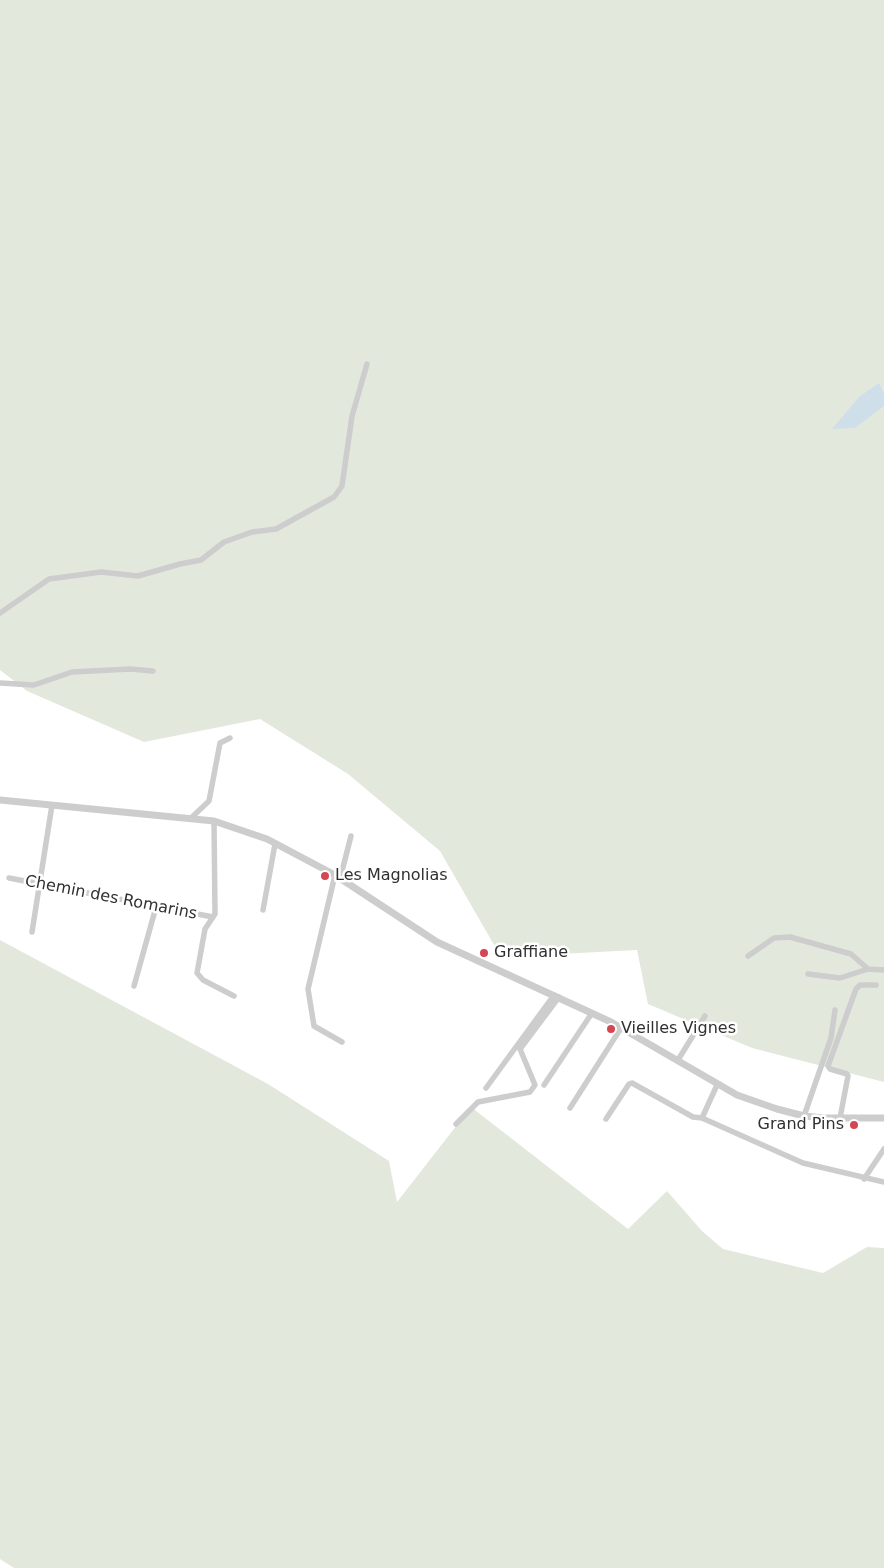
<!DOCTYPE html>
<style>
body{margin:0}
canvas{display:block;background:#fff}
</style>
<canvas width="884" height="1568"></canvas>
<script>
const ctx = document.querySelector('canvas').getContext('2d');
ctx.lineJoin = 'round';
function fill(path, color) { ctx.fillStyle = color; ctx.fill(path, 'evenodd'); }
function trace(path, color, width, dash) { ctx.strokeStyle = color; ctx.lineWidth = width; ctx.lineCap = dash ? 'butt' : 'round'; ctx.setLineDash(dash || []); ctx.stroke(path); }
function write(font, color, halo, rows, align = 'center') {
  ctx.font = font + ' "DejaVu Sans",sans-serif'; ctx.lineWidth = 5; ctx.setLineDash([]); ctx.textBaseline = 'middle'; ctx.strokeStyle = halo; ctx.fillStyle = color; for (const [text, x, y, turn = 0] of rows) {
    ctx.save(); ctx.translate(x, y); ctx.rotate((+turn || 0) * Math.PI / 180); ctx.textAlign = isNaN(turn) ? turn : align; if (halo) ctx.strokeText(text, 0, 0); ctx.fillText(text, 0, 0); ctx.restore();
  }
}
fill(new Path2D(`
 M 0,0 L 884,0 L 884,1082 L 752,1048 L 648,1004 L 637,950 L 501,957 L 440,851 L 348,774 L 260,719 L 144,742 L 27,691 L 0,670 Z
 M 0,940 L 268,1084 L 389,1161 L 397,1202 L 471,1107 L 628,1229 L 667,1191 L 702,1231 L 723,1249 L 823,1273 L 867,1247 L 884,1248 L 884,1568 L 14,1568 L 0,1559 Z`), '#e3e8dd');
fill(new Path2D(`
 M 879,383 L 884,394 L 884,406 L 855,428 L 832,429 L 859,397 Z`), '#cedfe9');
trace(new Path2D(`
 M 0,613 L 49,579 L 101,572 L 138,576 L 180,564 L 201,560 L 224,542 L 252,532 L 276,529 L 334,497 L 342,486 L 352,416 L 367,364
 M 0,683 L 34,685 L 72,672 L 130,669 L 153,671
 M 191,818 L 209,801 L 220,743 L 230,738
 M 214,821 L 215,914 L 205,929 L 197,973 L 203,980 L 234,996
 M 335,875 L 308,989 L 314,1026 L 342,1042
 M 9,878 L 213,917
 M 340,879 L 351,836
 M 263,910 L 275,844
 M 32,932 L 52,805
 M 748,956 L 774,938 L 790,937 L 851,954 L 868,969
 M 808,974 L 840,978 L 868,969 L 884,970
 M 134,986 L 156,907
 M 678,1060 L 705,1016
 M 544,1085 L 592,1013
 M 486,1088 L 554,995
 M 570,1108 L 621,1028
 M 804,1116 L 831,1038 L 835,1010
 M 702,1118 L 717,1085
 M 840,1118 L 848,1076 L 847,1074 L 830,1069 L 828,1066 L 856,989 L 860,985 L 876,985
 M 606,1119 L 629,1084 L 632,1083 L 693,1117 L 702,1118 L 803,1163 L 884,1182
 M 456,1124 L 478,1102 L 530,1092 L 535,1085 L 520,1049 L 559,997
 M 864,1179 L 884,1149`), '#cdcdcd', 5.5);
trace(new Path2D(`
 M 0,800 L 214,821 L 267,839 L 335,875 L 437,942 L 611,1022 L 737,1095 L 777,1109 L 804,1116 L 824,1118 L 884,1118`), '#cdcdcd', 7);
for (const [x, y, r, color] of [
 [325,876,5,"#d34653"],
 [484,953,5,"#d34653"],
 [611,1029,5,"#d34653"],
 [854,1125,5,"#d34653"]
]) { const dot = new Path2D(); dot.arc(x, y, r, 0, 2 * Math.PI); ctx.fillStyle = color; ctx.fill(dot); trace(dot, '#fff', 2); }
write('16px', '#303030', '#fff', [
 ["Les Magnolias",335,876],
 ["Graffiane",494,953],
 ["Vieilles Vignes",621,1029],
 ["Grand Pins",844,1125,"right"]
], 'left');
write('16px', '#303030', '#fff', [
 ["Chemin des Romarins",111,898,11]
]);
</script>
